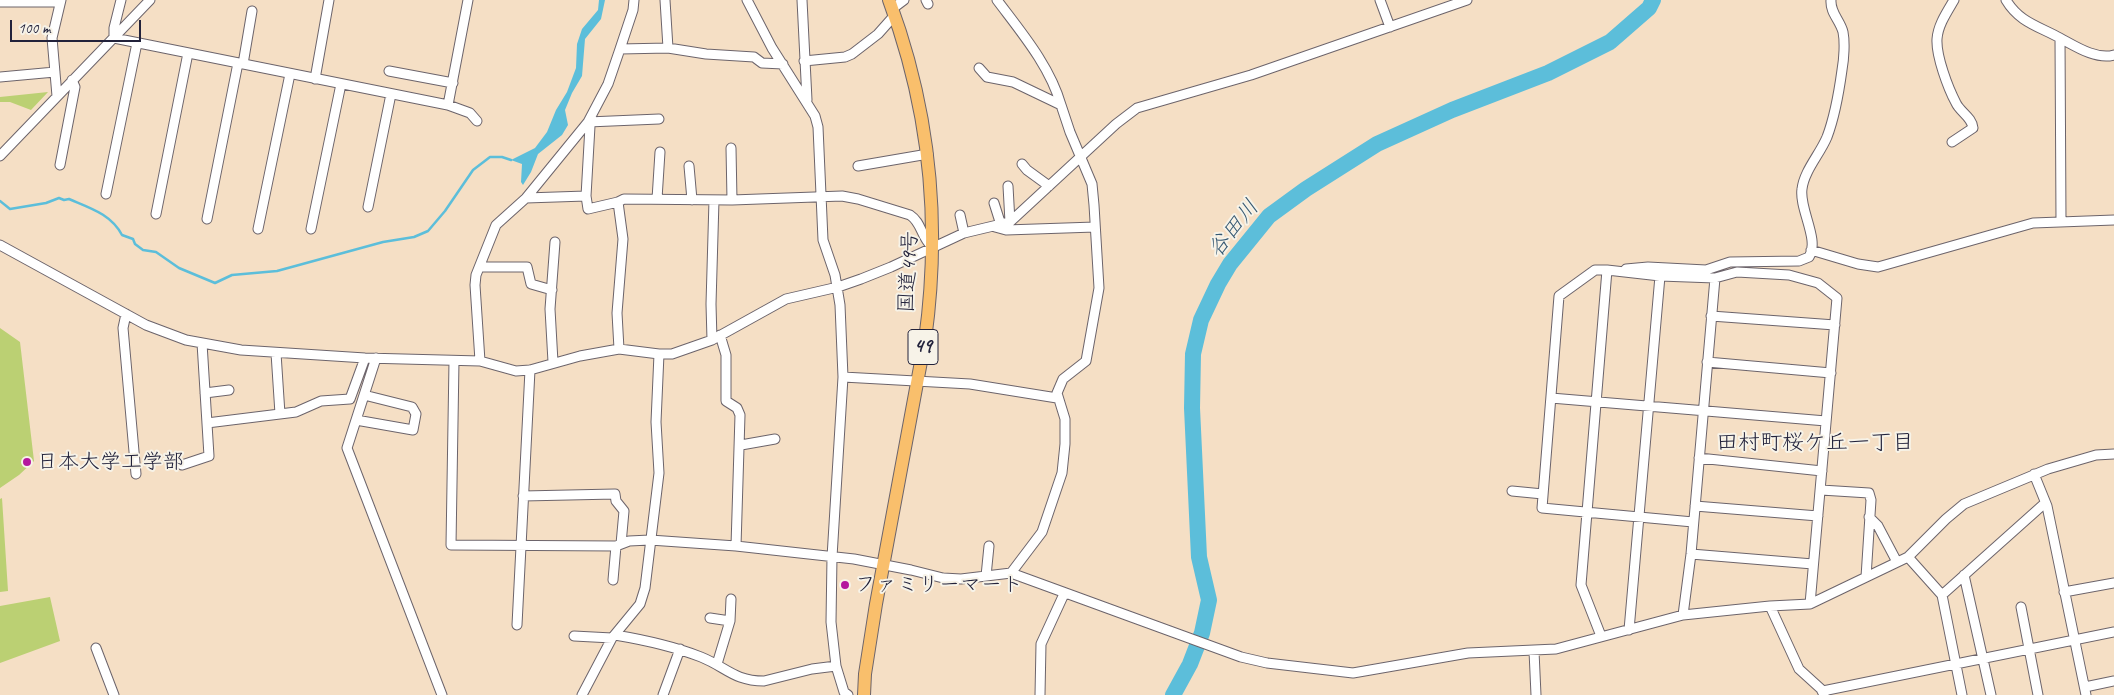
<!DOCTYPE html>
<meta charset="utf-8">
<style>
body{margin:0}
#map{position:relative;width:2114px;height:695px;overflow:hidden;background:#f5dfc5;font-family:Caveat,sans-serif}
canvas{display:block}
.scale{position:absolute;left:10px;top:20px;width:131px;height:22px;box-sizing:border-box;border:2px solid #22223b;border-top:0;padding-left:6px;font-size:15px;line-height:18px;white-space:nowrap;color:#22223b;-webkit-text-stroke:4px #f7f3e8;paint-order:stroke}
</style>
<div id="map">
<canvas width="2114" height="695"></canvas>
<div class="scale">100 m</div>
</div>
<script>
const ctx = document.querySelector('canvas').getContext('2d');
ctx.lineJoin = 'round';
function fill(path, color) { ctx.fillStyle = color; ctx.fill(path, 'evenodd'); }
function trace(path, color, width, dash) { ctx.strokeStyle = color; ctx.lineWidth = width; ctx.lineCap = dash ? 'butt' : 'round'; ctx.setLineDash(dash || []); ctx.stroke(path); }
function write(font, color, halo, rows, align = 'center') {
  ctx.font = font + ' Caveat,"Klee One",sans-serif'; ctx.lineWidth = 4; ctx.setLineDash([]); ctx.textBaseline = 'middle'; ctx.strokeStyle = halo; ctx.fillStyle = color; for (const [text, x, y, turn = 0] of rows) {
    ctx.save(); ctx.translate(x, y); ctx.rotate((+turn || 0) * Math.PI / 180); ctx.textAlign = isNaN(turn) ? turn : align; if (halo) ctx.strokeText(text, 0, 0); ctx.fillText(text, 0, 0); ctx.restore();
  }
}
fill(new Path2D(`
 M 48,92 L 31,110 L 10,102 L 0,102 L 0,97 Z
 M 0,328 L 20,342 L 34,461 L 19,475 L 0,488 Z
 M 2,498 L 8,591 L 0,592 L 0,499 Z
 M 50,597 L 60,641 L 0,663 L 0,606 Z`), '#bbd073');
fill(new Path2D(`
 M 599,0 L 605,0 L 601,19 L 585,39 L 582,76 L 572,93 L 565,110 L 568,125 L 562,135 L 538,154 L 531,172 L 523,185 L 521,182 L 522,164 L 511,160 L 535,148 L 547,132 L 556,110 L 567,92 L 576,68 L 577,44 L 582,29 L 598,10 Z`), '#5cbeda');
trace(new Path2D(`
 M 0,201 L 10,209 L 46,203 L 59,198 L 64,200 L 69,199 C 90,208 111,214 122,235 L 133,239 L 135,244 L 143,250 L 156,252 L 179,268 L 215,283 L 232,275 L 277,271 L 383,242 L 414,237 L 428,231 L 445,211 L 473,170 L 490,157 L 502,157 L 511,160`), '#5cbeda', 2.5);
trace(new Path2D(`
 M 1173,695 L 1190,664 L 1202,633 L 1209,600 L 1199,557 L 1192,408 L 1193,354 L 1201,320 L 1218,284 L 1230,264 L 1269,216 L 1306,189 L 1377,144 L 1452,110 L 1548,73 L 1610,42 L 1649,8 L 1653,0`), '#5cbeda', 16);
const minor = new Path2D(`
 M 121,0 L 114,28 L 114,38 L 448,105 L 468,0
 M 665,0 L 668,48
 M 747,0 L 772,48 L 815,116 L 818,127 L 823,240 L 835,275 L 840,305 L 843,377 L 832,557 L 831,622 L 836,666 L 844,692 L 848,695
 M 802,0 L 807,100
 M 926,0 L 928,4
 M 997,0 C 1021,32 1050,66 1061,105
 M 1380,0 L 1390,27
 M 2006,0 C 2019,22 2038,26 2060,38 L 2061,222
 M 0,2 L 60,2
 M 892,9 L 904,0
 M 2060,38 C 2075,46 2096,60 2114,55
 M 620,49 L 633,10 L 634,0
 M 804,61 L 845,57 L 852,54 L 878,34 L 894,16
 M 243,64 L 252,11
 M 979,68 L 987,77 L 1013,82 L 1061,105 L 1070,132 L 1092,184 L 1094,205 L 1099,288 L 1086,361 L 1063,379 L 1057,393 L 1065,419 L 1065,444 L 1062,473 L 1042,532 L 1011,573
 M 389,71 L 453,83
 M 0,77 L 55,72
 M 315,79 L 329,0
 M 57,96 L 52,38 L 61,0
 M 448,105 L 470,113 L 477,121
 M 1952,142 L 1973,128 C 1972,117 1960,112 1956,103 C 1948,88 1936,56 1937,39 C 1938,25 1947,12 1954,0
 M 731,148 L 732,200
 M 0,156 L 150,0
 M 1022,164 L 1027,170 L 1049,186
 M 60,165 L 75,87 L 72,80
 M 689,166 L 692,200
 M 858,166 L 928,154
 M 1008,186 L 1010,222
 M 106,194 L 137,43
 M 526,198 L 586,196
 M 657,199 L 660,152
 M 618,202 L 588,209 L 586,196 L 590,126 L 588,122 L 659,119
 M 994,203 L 1001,225
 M 368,207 L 391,94
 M 156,214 L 188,53
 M 960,215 L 964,233
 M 207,219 L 238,63
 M 995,227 L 1006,230 L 1095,227
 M 258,229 L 290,74
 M 311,229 L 341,84
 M 0,245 L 146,325 L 186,340 L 241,350 L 365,358 L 480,361 L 516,371 L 530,370 L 580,356 L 619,349 L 659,354 L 672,354 L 712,340 L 786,299 L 838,287 L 861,279 L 891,267 L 964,233 L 1010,222 L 1116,124 L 1137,108 L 1251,75 L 1467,0
 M 1811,250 L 1858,264 L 1878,267 L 2033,223 L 2114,220
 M 480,267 L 527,267 L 531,284 L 552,290
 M 1626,269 L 1648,267 L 1706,270 L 1730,262 L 1799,261 L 1809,257 C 1820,240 1799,209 1802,189 C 1804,171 1820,154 1827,137 C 1835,116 1839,92 1842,70 C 1844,59 1845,42 1843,32 C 1840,20 1830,13 1831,0
 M 1607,270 L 1595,270 L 1559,296 L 1542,508 L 1693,522
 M 126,314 L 123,328 L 136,474
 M 1711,316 L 1835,325
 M 720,335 L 726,355 L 726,401 L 737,408 L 740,415 L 736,546
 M 712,340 L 711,304 L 714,200
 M 619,349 L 617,313 L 623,239 L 618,202 L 624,199 L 732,200 L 842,196 L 858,199 L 910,215 C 922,223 920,235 932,247
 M 276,353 L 280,414
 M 376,358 L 347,448 L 442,695
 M 454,361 L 451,545 L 616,546 L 629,541 L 650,540 L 736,546 L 854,559 L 911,570 L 943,578 L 961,579 L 1011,573 L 1241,657 L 1267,663 L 1353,673 L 1468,653 L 1556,649 L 1683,615 L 1770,606 L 1810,604 L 1908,557 L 1946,519 L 1964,504 L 2048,469 L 2096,455 L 2114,454
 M 480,361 L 475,285 L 476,275 L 496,225 L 526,198 L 588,122 L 608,84 L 620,49 L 668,48 L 706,54 L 754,57 L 762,63 L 783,64
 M 553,362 L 550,309 L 555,242
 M 1707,362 L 1831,373
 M 843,377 L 970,384 L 1057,398
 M 205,393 L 229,390
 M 1551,398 L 1826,421
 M 356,420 L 413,430 L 416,414 L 412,407 L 364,395
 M 207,423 L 296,412 L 321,401 L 350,399 L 365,358
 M 741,445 L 775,439
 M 1699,458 L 1822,471
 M 182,465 L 209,456 L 202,343
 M 2034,474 L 2047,506 L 2086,695
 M 1821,490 L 1869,493 L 1871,500 L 1866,577
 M 1512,491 L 1543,494
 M 523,496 L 615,494 L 616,501 L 624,511 L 621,544
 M 1695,506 L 1818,516
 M 1869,517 L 1878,526 L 1897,562
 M 1691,554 L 1813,564
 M 1908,557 L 1942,595 L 1962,695
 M 1964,575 L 1991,695
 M 986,576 L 989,546
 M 613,580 L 616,546
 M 2064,592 L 2114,583
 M 1942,595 L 2045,503
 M 1770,606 L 1799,669 L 1821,689 L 1824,695
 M 2021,607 L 2038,695
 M 1683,615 L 1691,554 L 1715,278
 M 710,618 L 730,621
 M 517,625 L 530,370
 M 1629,630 L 1660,276
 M 615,635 C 645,640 673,646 701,657 C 726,667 734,681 764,681 L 812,669 L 836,666
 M 574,636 L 612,638
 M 1601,636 L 1581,585 L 1607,270 L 1660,276 L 1715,278 L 1737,272 L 1789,275 L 1818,283 L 1837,298 L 1810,604
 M 96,648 L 114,695
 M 1534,651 L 1536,695
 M 717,664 L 730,621 L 731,599
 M 2085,687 L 2114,681
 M 1823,691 L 2114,632
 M 582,695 L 612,638 L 640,604 L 645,588 L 659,473 L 656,422 L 659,354
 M 663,695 L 680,649
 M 1040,695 L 1041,644 L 1064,594`);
const highway = new Path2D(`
 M 864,695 L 865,674 L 876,604 L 925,340 C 941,225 930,110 889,0`);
trace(minor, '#6c646b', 11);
trace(highway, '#6c646b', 14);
trace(minor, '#fff', 9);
trace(highway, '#f9bf6c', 12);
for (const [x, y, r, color] of [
 [27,462,5,"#b5179e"],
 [845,585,5,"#b5179e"]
]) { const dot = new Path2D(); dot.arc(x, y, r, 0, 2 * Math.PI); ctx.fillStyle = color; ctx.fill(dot); trace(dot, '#f7f3e8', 2); }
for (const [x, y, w] of [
 [923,347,30]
]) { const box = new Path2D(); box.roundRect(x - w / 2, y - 17.5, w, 35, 4); ctx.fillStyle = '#f7f3e8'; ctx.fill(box); trace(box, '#22223b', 1); }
write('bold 20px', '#22223b', null, [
 ["49",923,347]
]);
write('21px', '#22223b', '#f7f3e8', [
 ["国道49号",909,272,-87]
]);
write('21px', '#22223b', '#f7f3e8', [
 ["日本大学工学部",37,462],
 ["ファミリーマート",855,585]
], 'left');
write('italic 22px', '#365973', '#f7f3e8', [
 ["谷田川",1234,229,-51]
]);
write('22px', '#22223b', '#f7f3e8', [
 ["田村町桜ケ丘一丁目",1815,443]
]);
</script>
